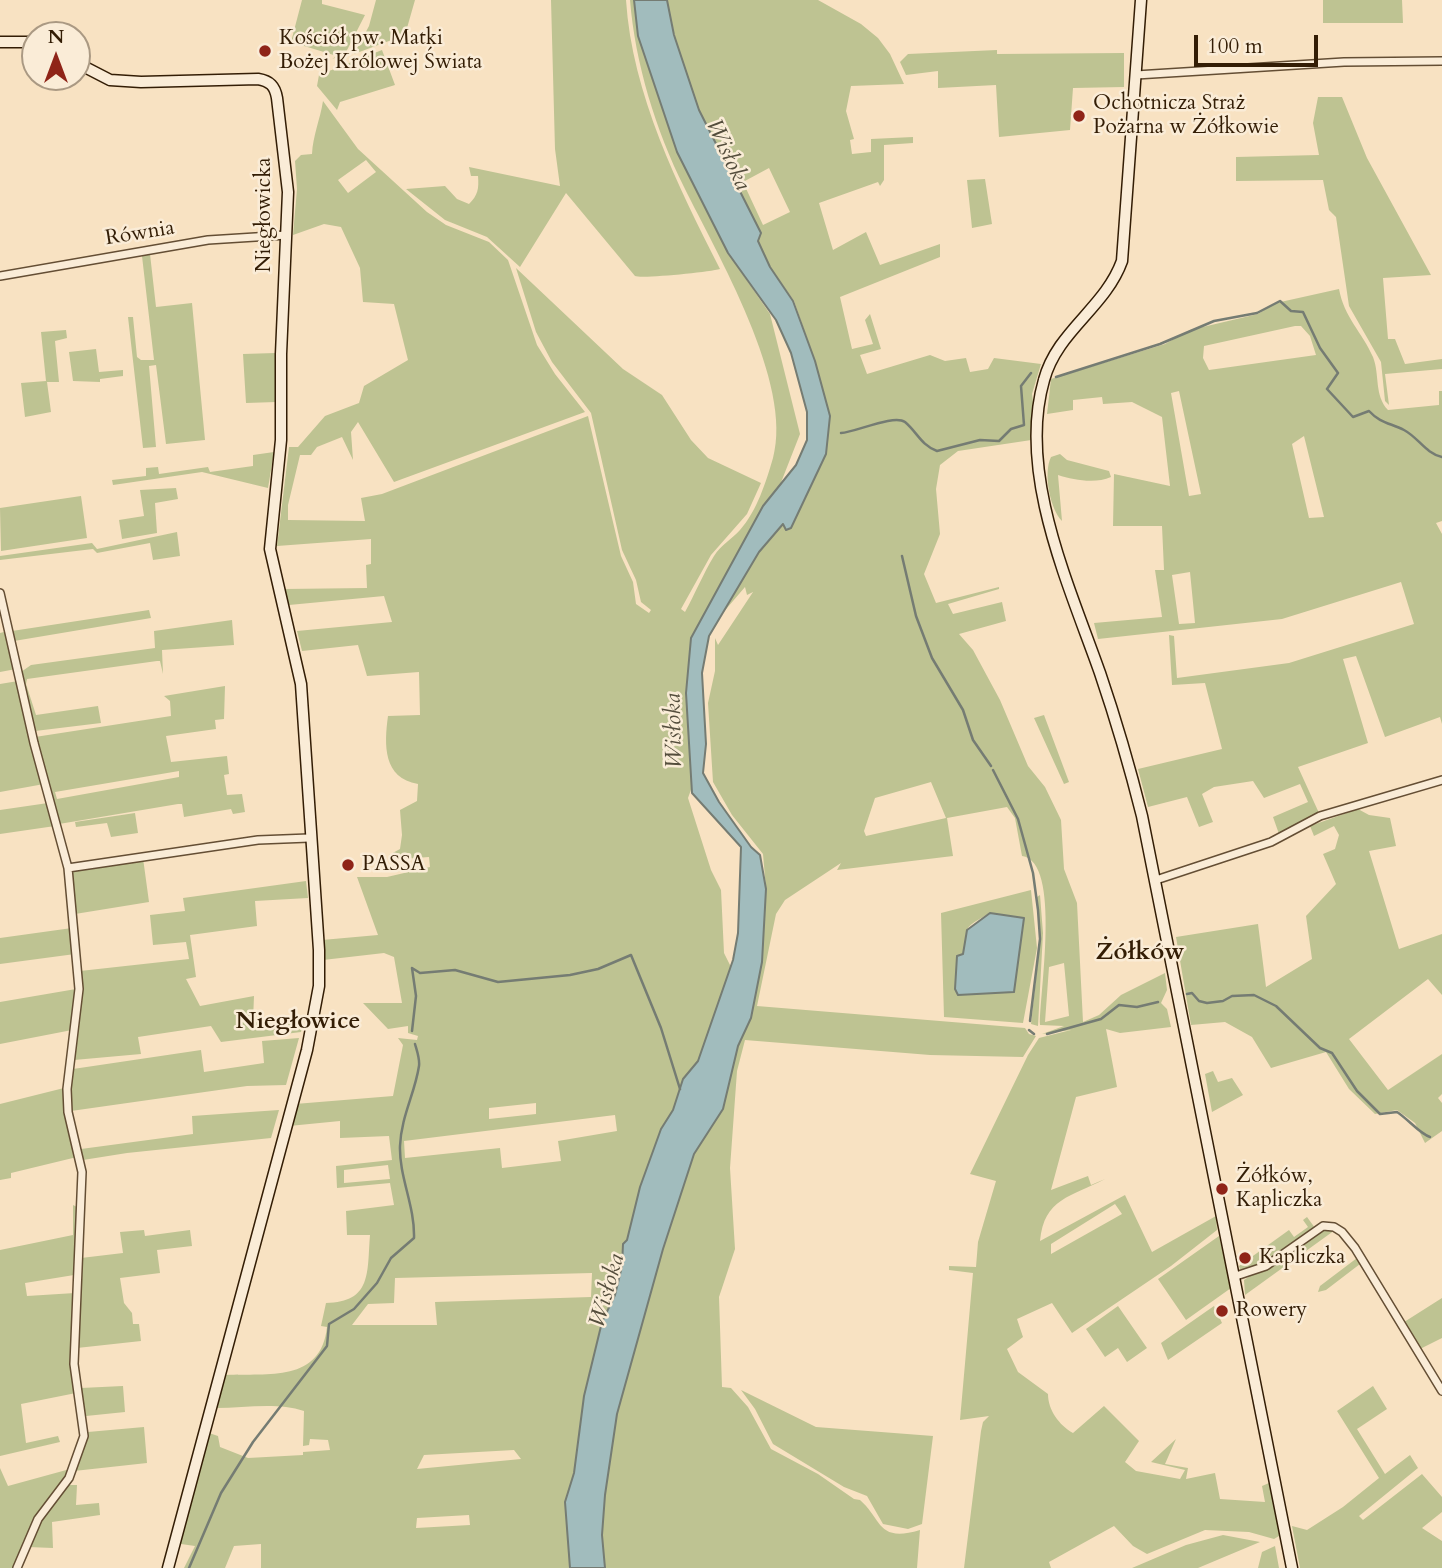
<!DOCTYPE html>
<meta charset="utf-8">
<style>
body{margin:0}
#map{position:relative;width:1442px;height:1568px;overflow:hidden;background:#f8e2c2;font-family:Cardo,serif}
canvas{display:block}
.north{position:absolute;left:21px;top:21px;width:70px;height:70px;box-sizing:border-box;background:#faecd7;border:2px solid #aa9983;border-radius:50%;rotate:0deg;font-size:19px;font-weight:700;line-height:28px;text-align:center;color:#331d05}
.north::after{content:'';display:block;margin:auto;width:24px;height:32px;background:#8f2418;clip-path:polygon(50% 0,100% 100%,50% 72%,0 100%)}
.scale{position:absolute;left:1194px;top:35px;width:124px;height:32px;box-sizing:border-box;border:4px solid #331d05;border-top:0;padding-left:9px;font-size:21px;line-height:24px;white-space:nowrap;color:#331d05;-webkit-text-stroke:5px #faecd7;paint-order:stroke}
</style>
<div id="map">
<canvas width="1442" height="1568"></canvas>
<div class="north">N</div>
<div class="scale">100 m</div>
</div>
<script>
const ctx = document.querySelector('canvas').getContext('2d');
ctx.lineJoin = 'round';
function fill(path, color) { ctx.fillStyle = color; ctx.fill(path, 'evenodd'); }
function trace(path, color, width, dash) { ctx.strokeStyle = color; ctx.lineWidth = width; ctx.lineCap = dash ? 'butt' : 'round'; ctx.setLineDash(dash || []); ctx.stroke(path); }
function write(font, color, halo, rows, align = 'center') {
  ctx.font = font + ' Cardo,serif'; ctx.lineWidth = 5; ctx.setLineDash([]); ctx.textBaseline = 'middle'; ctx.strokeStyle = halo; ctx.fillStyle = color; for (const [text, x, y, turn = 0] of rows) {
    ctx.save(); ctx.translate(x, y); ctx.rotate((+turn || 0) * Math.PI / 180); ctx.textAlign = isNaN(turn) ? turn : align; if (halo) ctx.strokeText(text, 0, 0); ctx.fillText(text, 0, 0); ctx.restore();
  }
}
fill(new Path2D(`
 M 302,0 L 322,0 L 322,4 L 365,15 L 345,54 L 332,59 L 337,56 L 291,42 Z
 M 376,0 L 415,0 L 405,35 L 354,54 L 369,26 Z
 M 551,0 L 626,0 C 632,94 678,186 720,269 C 709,272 642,279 635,276 L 566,193 L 520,267 L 487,237 L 445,220 L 406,189 L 445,186 L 457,199 L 469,204 C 478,195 479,189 478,176 L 471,176 L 469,167 L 560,186 L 555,149 Z
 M 630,0 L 634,0 L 638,36 L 677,152 L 728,253 L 770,314 L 800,434 L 780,485 L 763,506 L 691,638 L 686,693 L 693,784 L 688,798 L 711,870 L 721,890 L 724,953 L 731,967 L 698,1061 L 683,1079 L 673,1110 L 661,1129 L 640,1187 L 627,1240 L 623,1244 L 622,1266 L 615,1295 L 602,1322 L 584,1396 L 574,1473 L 565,1502 L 570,1568 L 261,1568 L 261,1544 L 234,1546 L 225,1568 L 184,1568 L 195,1546 L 181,1544 L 181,1540 L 209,1433 L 218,1436 L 220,1447 L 248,1458 L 303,1455 L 303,1452 L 330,1450 L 328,1440 L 310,1439 L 309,1445 L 303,1446 L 304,1411 C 277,1402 245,1408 216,1408 L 226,1375 C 268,1373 321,1383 327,1327 L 321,1326 L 326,1303 C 372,1302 367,1273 370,1235 L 347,1235 L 346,1211 L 394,1205 L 390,1183 L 337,1188 L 336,1166 L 392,1160 L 389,1136 L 340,1138 L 340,1121 L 289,1126 L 295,1104 L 393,1096 L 403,1045 L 398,1038 L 417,1040 L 418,1036 L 408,1033 L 408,1026 L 388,1029 L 363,1003 L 402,1003 L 394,957 L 384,953 L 323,960 L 322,940 L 378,935 L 357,877 L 387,877 L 430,867 L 429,857 L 402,859 L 389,855 L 400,849 L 402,835 L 400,810 L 417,801 L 418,784 C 383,778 384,745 388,716 L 420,715 L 419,672 L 367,676 L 358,645 L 302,651 L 297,631 L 392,622 L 384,596 L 289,605 L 284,589 L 367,588 L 366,565 L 371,564 L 371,539 L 277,546 L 289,447 L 298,447 L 325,416 L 359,403 L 364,386 L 408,360 L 394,304 L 363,302 L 360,268 L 341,227 L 324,224 L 293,235 L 297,189 L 295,161 L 301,155 L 312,154 C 313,135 320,120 323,101 L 358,149 L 427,212 L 446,225 L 489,242 L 508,260 L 537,345 L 555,374 L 585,412 L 394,482 L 358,422 L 351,432 L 353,460 L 342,437 L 317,447 L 311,455 L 300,455 L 288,505 L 288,520 L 365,521 L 361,498 L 382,494 L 588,416 L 621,556 L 633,582 L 636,604 L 649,613 L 651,610 L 641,602 L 636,580 L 622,550 L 591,413 L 552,362 L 536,332 L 516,268 L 623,369 L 662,395 L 691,440 L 708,458 L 761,483 L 747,514 L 711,555 L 681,609 L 685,612 C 695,594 703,574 714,556 C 721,545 732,539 740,530 C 757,511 766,482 773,458 C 794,384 717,254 684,187 C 656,131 635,63 630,0 ZM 366,160 L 376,172 L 348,193 L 338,180 ZM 536,1103 L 536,1114 L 489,1119 L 489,1108 ZM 615,1115 L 617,1131 L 558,1141 L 561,1161 L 502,1168 L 500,1148 L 405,1158 L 404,1141 ZM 388,1165 L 390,1179 L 344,1183 L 344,1170 ZM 592,1273 L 591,1297 L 435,1302 L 437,1325 L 352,1325 L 368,1304 L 394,1303 L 395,1278 ZM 514,1450 L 521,1459 L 417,1469 L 424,1455 ZM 469,1515 L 470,1525 L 416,1528 L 417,1518 Z
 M 667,0 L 818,0 L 861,24 L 878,38 L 890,54 L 904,84 L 851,86 L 846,111 L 854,139 L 850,140 L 852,154 L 871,152 L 871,139 L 913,137 L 913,143 L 884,145 L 884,180 L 880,186 L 878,182 L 819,203 L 833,250 L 866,232 L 880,265 L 940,244 L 940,257 L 840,297 L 852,349 L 873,344 L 865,320 L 870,314 L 881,349 L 860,355 L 867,374 L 930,355 L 945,361 L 966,358 L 970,372 L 988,369 L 994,358 L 1041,364 L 1032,394 L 1038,439 L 958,451 L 940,465 L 936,489 L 940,534 L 924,574 L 936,603 L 999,587 L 999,589 L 948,604 L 953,614 L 1002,602 L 1006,621 L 959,634 L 973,650 L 1000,700 L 1028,766 L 1045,787 L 1061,820 L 1064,869 L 1077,903 L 1083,1022 L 1099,1015 L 1121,995 L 1165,973 L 1167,990 L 1161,1003 L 1167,1009 L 1171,1027 L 1120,1033 L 1106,1029 L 1117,1087 L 1076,1097 L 1051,1190 L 1088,1176 L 1091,1185 L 1105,1179 C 1071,1197 1044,1198 1040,1241 L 1125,1195 L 1152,1252 L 1216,1216 L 1217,1230 L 1171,1266 L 1072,1333 L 1052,1303 L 1017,1319 L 1023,1337 L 1007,1349 L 1018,1372 L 1048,1394 C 1048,1410 1059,1425 1073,1433 L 1104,1406 L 1139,1441 L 1125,1462 L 1136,1471 L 1180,1479 L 1185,1470 L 1151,1462 L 1176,1439 L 1165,1464 L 1188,1468 L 1186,1479 L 1215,1473 L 1220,1499 L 1265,1502 L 1262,1486 L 1269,1483 L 1279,1531 L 1279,1536 L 1274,1539 L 1249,1532 L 1205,1530 L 1147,1554 L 1133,1546 L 1114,1526 L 1049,1562 L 1051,1568 L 964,1568 L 981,1431 L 983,1422 L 989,1416 L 960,1420 L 973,1273 L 949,1270 L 949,1266 L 976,1267 L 978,1242 L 996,1181 L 970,1174 L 1028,1055 L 1039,1038 L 1071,1030 L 1042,1034 L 1064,1026 L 1040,1025 C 1039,996 1062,861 1022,856 L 1015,818 L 1007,807 L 947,818 L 953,856 L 837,870 L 841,863 L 785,900 L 776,914 L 757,1006 L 1025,1028 L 1029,1034 L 1036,1036 L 1023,1057 L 930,1055 L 745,1040 L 737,1071 L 730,1168 L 735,1249 L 719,1297 L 722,1387 L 731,1388 L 748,1407 L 771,1449 L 818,1474 L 854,1499 L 860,1500 C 882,1519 877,1543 920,1530 L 917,1568 L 605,1568 L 602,1535 L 605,1495 L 617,1414 L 663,1249 L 694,1154 L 723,1109 L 738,1046 L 751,1018 L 762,962 L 766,889 L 763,854 L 732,815 L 713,782 L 708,703 L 715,671 L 715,638 L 718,645 L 753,592 L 747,595 L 745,587 L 721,615 L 759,552 L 783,524 L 791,528 L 826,454 L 830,416 L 815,361 L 794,301 L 770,267 L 758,241 L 761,233 L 699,111 L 675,37 ZM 769,168 L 790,212 L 763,225 L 743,182 ZM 931,782 L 946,818 L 866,836 L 864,831 L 875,798 ZM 1064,963 L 1069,1016 L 1045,1022 L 1049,967 ZM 1115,1204 L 1122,1214 L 1051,1254 L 1051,1244 Z
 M 1323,0 L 1402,0 L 1403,23 L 1323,23 Z
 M 382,50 L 395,85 L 340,102 L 337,110 L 317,86 L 319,75 Z
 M 997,50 L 997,54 L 1124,53 L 1124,87 L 1073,88 L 1070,130 L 999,137 L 996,85 L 938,88 L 938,71 L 906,75 L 900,62 L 908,54 Z
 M 1318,97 L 1342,97 L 1367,158 L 1431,275 L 1383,278 L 1388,339 L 1395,339 L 1405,364 L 1442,359 L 1442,369 L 1385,374 L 1389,405 L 1385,401 L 1381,362 L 1349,306 L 1336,217 L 1329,210 L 1323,180 L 1236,181 L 1236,157 L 1319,155 L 1313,123 Z
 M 985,179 L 992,224 L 972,228 L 967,180 Z
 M 150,254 L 156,307 L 192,303 L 205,440 L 166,444 L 156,365 L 149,366 L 156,447 L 143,448 L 128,317 L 133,317 L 137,357 L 141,360 L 154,360 L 142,256 Z
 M 1339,289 C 1344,317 1362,332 1373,357 C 1380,375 1374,395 1388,410 L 1439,405 L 1439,391 L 1442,391 L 1442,521 L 1436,523 L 1442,534 L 1442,724 L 1440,717 L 1385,737 L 1356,656 L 1343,659 L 1368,743 L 1298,767 L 1319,813 L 1279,834 L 1273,817 L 1308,802 L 1300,784 L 1264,798 L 1253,781 L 1214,787 L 1202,794 L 1213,822 L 1199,827 L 1187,797 L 1148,807 L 1138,769 L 1222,749 L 1205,683 L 1172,685 L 1169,635 L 1174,636 L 1177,678 L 1289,663 L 1414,624 L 1401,582 L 1282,619 L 1098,639 L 1094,623 L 1162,617 L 1155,570 L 1164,570 L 1162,526 L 1113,526 L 1114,474 L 1170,486 L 1162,417 L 1132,402 L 1103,404 L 1102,397 L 1073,400 L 1073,410 L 1047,414 L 1051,379 L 1165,344 L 1190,330 L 1258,314 L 1276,303 ZM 1295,326 L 1301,326 L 1310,336 L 1316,355 L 1209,370 L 1203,358 L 1204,346 ZM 1179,391 L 1201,494 L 1189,496 L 1171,393 ZM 1304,436 L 1324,517 L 1309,518 L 1292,444 ZM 1190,572 L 1195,623 L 1179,624 L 1172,575 Z
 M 66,330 L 67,338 L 55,341 L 59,382 L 47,382 L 51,412 L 25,417 L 21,383 L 46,381 L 41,332 Z
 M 96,349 L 99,372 L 123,370 L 123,376 L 100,379 L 100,382 L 73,381 L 69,352 Z
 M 275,353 L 276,402 L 246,403 L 243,354 Z
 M 274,452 L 268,488 L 202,472 L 113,485 L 112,480 L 146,476 L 146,468 L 158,467 L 159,474 L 208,467 L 210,472 L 253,466 L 253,455 Z
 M 1060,454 L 1067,460 L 1109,471 L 1111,477 C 1095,484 1074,480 1058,475 L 1062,521 C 1050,509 1043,473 1051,457 Z
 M 176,488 L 178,499 L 155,503 L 157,533 L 122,539 L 119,520 L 144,516 L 140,490 Z
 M 81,496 L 87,538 L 1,551 L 0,508 Z
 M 177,532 L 180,556 L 153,560 L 150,543 L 97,553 L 93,549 L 0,560 L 0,556 L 92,543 L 97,549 Z
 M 149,610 L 151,618 L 14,641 L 12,631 Z
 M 232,620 L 234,645 L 162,650 L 163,674 L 160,661 L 157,661 L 27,679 L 26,684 L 36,715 L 98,706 L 101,723 L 35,731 L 21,672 L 31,665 L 155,648 L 154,631 Z
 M 8,631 L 16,669 L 0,672 L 0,633 Z
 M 18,681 L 44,784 L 0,792 L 0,684 Z
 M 225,686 L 224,719 L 215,720 L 216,729 L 166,736 L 171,762 L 227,756 L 229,774 L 224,775 L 227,795 L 242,794 L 245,812 L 233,814 L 231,809 L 184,817 L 182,804 L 178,804 L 59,824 L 35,737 L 171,716 L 170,701 L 164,696 ZM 179,771 L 179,777 L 57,799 L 55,792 Z
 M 1044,715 L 1069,782 L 1064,784 L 1034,718 Z
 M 48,803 L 55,826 L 0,834 L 0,810 Z
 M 1358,809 L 1369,815 L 1390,818 L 1396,846 L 1369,851 L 1399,949 L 1442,934 L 1442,995 L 1428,979 L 1349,1039 L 1388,1090 L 1442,1054 L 1442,1094 L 1438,1098 L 1442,1103 L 1442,1131 L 1425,1143 L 1415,1123 L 1397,1110 L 1375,1114 L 1349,1089 L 1326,1052 L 1271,1068 L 1252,1037 L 1225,1022 L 1191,1025 L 1176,937 L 1258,924 L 1266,987 L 1312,959 L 1306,916 L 1336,884 L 1323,854 L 1335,849 L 1339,835 L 1334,826 L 1314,836 L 1310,826 Z
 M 135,813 L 138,833 L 111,837 L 107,823 L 76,827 L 75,822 Z
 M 143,858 L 149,902 L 75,914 L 71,874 L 76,868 Z
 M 306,881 L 308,898 L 255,901 L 257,926 L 190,935 L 196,977 L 186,979 L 200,1006 L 254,996 L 253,1021 L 305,1015 L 301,1032 L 221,1042 L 211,1026 L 138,1037 L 141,1054 L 74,1060 L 80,971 L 189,959 L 186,942 L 153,945 L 150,915 L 185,911 L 183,898 Z
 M 1031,890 L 1037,948 L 1023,1023 L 944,1017 L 941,913 ZM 990,913 L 1024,918 L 1014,992 L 958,995 L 957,957 L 963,954 C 970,926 958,931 990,913 Z
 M 1040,895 L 1043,933 L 1038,1026 L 1031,1024 L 1040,942 L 1037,897 Z
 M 72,928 L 75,954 L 0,964 L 0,938 Z
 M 76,989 L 72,1030 L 0,1044 L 0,1002 Z
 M 299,1038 L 286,1085 L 247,1086 L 71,1111 L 69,1075 L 73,1069 L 201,1050 L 204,1072 L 264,1063 L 262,1041 Z
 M 1213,1071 L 1218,1082 L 1232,1078 L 1243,1095 L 1212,1112 L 1205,1074 Z
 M 64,1088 L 77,1157 L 11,1173 L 11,1178 L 0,1180 L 0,1104 Z
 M 279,1110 L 271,1138 L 127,1153 L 83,1160 L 81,1149 L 193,1134 L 192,1116 Z
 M 73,1205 L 77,1207 L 74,1275 L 25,1283 L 27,1296 L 75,1293 L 76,1393 L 21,1404 L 26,1443 L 58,1436 L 60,1442 L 0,1456 L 0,1250 L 73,1235 Z
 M 1307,1217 L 1315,1228 L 1257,1268 L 1240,1269 L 1239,1266 L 1289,1230 L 1294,1237 L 1308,1227 L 1303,1220 Z
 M 1323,1228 L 1335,1230 L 1245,1295 L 1244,1280 Z
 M 144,1230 L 145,1236 L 190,1230 L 192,1246 L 157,1250 L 160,1273 L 120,1278 L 124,1303 L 132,1313 L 133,1324 L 139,1324 L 141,1341 L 77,1348 L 81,1258 L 123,1253 L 120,1232 Z
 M 1219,1236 L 1231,1288 L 1186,1320 L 1158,1279 Z
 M 1357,1258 L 1360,1264 L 1326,1290 L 1318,1292 L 1320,1286 Z
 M 1442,1298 L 1442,1338 L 1418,1350 L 1401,1324 Z
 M 1118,1306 L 1147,1348 L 1127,1362 L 1118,1348 L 1105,1357 L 1086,1329 Z
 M 1214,1306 L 1222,1323 L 1168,1360 L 1161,1343 Z
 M 123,1386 L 125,1412 L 86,1416 L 81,1388 Z
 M 1373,1386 L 1387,1409 L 1357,1429 L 1385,1474 L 1410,1455 L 1418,1468 L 1359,1516 L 1363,1520 L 1422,1474 L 1442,1497 L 1442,1512 L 1422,1528 L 1442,1541 L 1442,1568 L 1300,1568 L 1292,1526 L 1307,1530 L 1343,1507 L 1379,1478 L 1337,1411 Z
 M 741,1390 L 816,1427 L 933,1436 L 922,1524 L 908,1529 L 883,1524 L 867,1496 L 844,1487 L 773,1444 L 755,1409 Z
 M 144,1427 L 147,1463 L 74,1471 L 88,1432 Z
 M 0,1468 L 8,1486 L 70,1469 C 55,1505 25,1530 14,1568 L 0,1568 Z
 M 69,1485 L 77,1485 L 76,1505 L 99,1503 L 100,1515 L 52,1522 L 53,1548 L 28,1547 L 38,1523 Z
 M 1223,1535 L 1260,1542 L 1198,1568 L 1132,1568 L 1186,1545 Z
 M 1275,1546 L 1279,1568 L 1258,1568 L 1262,1552 Z`), '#bec392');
const water = new Path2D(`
 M 634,0 L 667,0 L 674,35 L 699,110 L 761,233 L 758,241 L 770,267 L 793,301 L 815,361 L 830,416 L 826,454 L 791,528 L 786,530 L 783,524 L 759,552 L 709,636 L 702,673 L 706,744 L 703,773 L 719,802 L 751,847 L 760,855 L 766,889 L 762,962 L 751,1018 L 738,1046 L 723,1109 L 694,1154 L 663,1249 L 617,1414 L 605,1495 L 602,1535 L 605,1568 L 570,1568 L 565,1502 L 574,1473 L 584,1396 L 602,1322 L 615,1295 L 622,1266 L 623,1244 L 627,1240 L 640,1187 L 661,1129 L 673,1110 L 683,1079 L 698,1061 L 733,960 L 738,933 L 741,847 L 692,793 L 686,693 L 691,638 L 763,506 L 796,465 L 807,440 L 807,412 L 791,353 L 776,320 L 728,253 L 677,152 L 638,36 Z
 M 990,913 L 1024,918 L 1014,992 L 958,995 L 955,989 L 957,956 L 963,954 L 967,930 Z`);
fill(water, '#a1bcbd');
trace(water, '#757c73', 2);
trace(new Path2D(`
 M 1056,377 L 1160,344 L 1214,321 L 1257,313 L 1280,301 L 1291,311 L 1303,312 L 1320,348 L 1338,373 L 1327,389 L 1353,417 L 1369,411 C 1380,423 1390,423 1404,430 C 1419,438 1425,453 1442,457
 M 841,433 C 856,432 894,414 905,422 C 917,432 921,445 937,451 L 980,440 L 999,441 L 1011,429 L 1024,425 L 1021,386 L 1031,373
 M 902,556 L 916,616 L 932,658 L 963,710 L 973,740 L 991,766
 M 993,770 L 1018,819 L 1033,873 L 1038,910 L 1040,939 L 1030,1021
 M 1187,994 L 1192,993 L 1199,1001 L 1207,1003 L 1223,1001 L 1232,996 L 1254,995 L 1276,1006 L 1320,1048 L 1332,1053 L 1357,1091 L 1380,1114 L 1397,1112 C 1408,1119 1420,1134 1430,1137
 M 1029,1030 L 1034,1034
 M 412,1031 L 416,996 L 412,968 L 420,973 L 455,970 L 498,982 L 570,975 L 598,969 L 631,955 L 661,1028 L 680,1089
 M 1047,1034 L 1101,1019 L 1119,1005 L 1137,1007 L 1158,1002
 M 189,1568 L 221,1493 L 253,1442 L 327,1346 L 329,1324 L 354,1309 L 377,1283 L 391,1258 L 414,1238 C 415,1206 399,1177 400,1146 C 401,1117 415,1093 419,1066 C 420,1059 417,1051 415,1044`), '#757c73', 2.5);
const street = new Path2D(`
 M 1136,75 L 1344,62 L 1442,61
 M 0,276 L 208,240 L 287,235
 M 0,593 L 34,743 L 68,868 L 79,989 L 67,1089 L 68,1112 L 82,1172 L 74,1364 L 84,1436 L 69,1478 L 38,1519 L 17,1568
 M 68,868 L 258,840 L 309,838
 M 1156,880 L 1271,842 L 1320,816 L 1442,780
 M 1233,1277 L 1266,1266 L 1323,1226 L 1334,1227 L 1342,1232 L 1355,1248 L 1442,1391`);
const secondary = new Path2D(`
 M 1141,0 L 1122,261 C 1105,308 1057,331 1044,380 C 1017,473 1069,585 1100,673 C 1116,720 1130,768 1142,816 L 1292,1568
 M 0,42 L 35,42
 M 77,63 L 110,80 L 141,82 L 258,79 C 270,81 275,86 277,98 L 288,192 L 281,354 L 281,440 L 270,549 L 301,684 L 319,950 L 319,986 L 307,1050 L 168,1568`);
trace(street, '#644e34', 10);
trace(secondary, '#331d05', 13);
trace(street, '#faecd7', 7);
trace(secondary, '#faecd7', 10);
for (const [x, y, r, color] of [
 [265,51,7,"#8f2418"],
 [1079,116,7,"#8f2418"],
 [348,865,7,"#8f2418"],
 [1222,1189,7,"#8f2418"],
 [1245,1258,7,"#8f2418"],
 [1222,1311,7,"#8f2418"]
]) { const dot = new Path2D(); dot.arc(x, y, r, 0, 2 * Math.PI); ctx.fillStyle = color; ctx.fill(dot); trace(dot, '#faecd7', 2.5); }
write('21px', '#331d05', '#faecd7', [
 ["Kościół pw. Matki",279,39],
 ["Bożej Królowej Świata",279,63],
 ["Ochotnicza Straż",1093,104],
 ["Pożarna w Żółkowie",1093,128],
 ["PASSA",362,865],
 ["Żółków,",1236,1177],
 ["Kapliczka",1236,1201],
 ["Kapliczka",1259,1258],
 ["Rowery",1236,1311]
], 'left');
write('21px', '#331d05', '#faecd7', [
 ["Niegłowicka",265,215,-90],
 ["Równia",140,234,-9]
]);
write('italic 23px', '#544d3c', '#faecd7', [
 ["Wisłoka",727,155,65],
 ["Wisłoka",675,731,-91],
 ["Wisłoka",608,1291,-74]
]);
write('bold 24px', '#331d05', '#faecd7', [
 ["Żółków",1140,953],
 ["Niegłowice",298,1022]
]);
</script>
